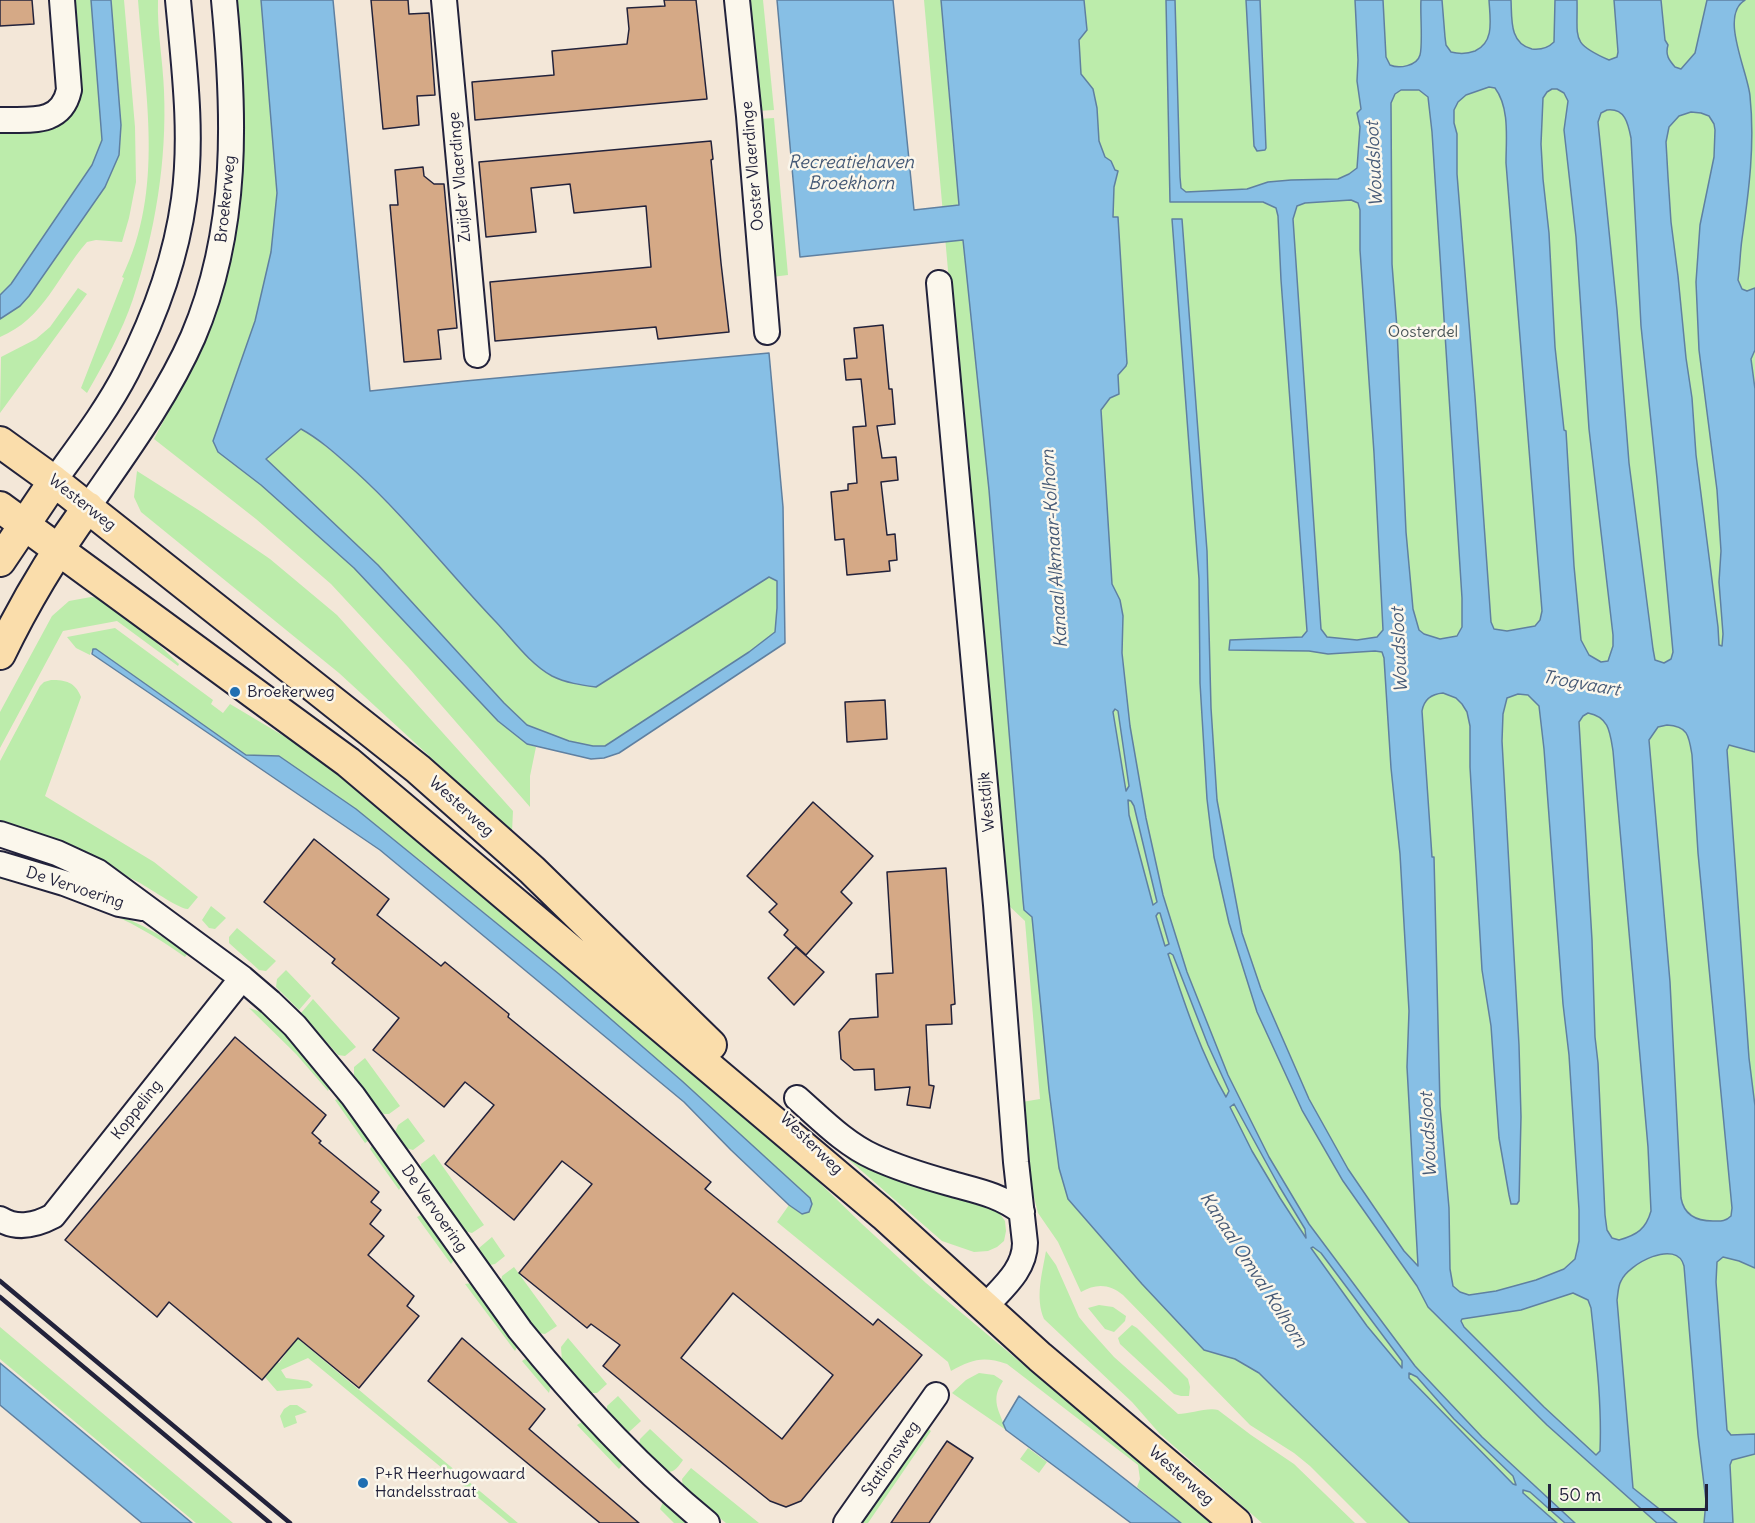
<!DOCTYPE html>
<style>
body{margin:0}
#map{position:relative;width:1755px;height:1523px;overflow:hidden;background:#f3e7d8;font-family:Delius,sans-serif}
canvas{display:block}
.scale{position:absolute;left:1548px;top:1484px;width:160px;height:27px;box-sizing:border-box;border:3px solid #22223b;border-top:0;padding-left:8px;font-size:18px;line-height:21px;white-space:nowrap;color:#22223b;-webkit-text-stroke:4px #fbf7ec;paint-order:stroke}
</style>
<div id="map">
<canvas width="1755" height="1523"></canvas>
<div class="scale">50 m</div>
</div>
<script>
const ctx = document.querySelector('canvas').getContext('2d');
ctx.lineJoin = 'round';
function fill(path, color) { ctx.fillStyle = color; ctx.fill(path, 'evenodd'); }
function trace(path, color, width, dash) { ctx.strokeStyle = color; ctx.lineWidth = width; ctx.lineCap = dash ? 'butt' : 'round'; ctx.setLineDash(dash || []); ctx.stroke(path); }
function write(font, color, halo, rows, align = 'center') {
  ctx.font = font + ' Delius,sans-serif'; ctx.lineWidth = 5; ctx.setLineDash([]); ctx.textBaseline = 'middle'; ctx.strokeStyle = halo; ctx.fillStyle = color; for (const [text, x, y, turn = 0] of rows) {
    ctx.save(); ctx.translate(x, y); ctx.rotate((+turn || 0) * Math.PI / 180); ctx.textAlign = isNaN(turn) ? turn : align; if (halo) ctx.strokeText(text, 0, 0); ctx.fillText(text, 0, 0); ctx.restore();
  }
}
fill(new Path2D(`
 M 73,0 L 124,0 L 135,127 L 136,182 L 129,218 L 122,242 L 96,240 L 87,242 C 58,275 44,319 0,337 L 0,130 L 43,128 L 63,121 L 75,111 L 80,85 Z
 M 138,0 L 158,0 C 157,31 163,61 164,91 C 167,161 155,233 133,299 C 122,332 104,363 87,393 L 81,388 L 124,278 L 122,277 C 165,190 145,93 138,0 Z
 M 232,0 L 261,0 L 277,193 L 271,252 L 255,321 L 222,414 L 218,452 L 261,485 L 354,568 L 498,721 L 527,744 L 536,747 L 530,776 L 530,807 L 408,667 L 331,584 L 256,519 L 154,439 C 210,338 250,240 243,123 C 241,82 236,41 232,0 Z
 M 747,0 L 763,0 L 774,110 L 757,111 Z
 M 924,0 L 941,0 L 951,120 L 989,490 L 1023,900 L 1032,917 L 1049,1090 L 1059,1168 L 1204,1350 L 1235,1359 L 1259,1373 L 1410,1523 L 1367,1523 L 1310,1466 L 1294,1453 L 1250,1425 L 1123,1295 C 1110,1284 1096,1283 1081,1292 L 1058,1242 L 1038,1213 L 1024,1158 L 1022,1102 L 1040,1099 L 1025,921 L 1004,901 Z
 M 1069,0 L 1755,0 L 1755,1523 L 1548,1523 L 1393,1368 L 1257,1171 L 1168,979 L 1105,714 Z
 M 774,118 L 788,275 L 772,277 L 758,119 Z
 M 78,288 L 87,294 L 0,413 L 1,357 L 36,339 L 50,327 Z
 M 301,428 C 375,479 428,551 490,615 C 508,634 530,663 552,676 C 565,683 581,685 596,687 L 769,577 L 777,580 L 777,608 L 775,632 L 749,652 L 605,746 L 593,746 L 569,741 L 527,725 L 504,703 L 378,565 L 265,459 Z
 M 137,471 L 200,511 L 270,559 L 337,615 L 513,811 L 512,832 L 339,673 L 141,512 L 134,497 Z
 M 91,597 L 106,599 L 136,623 L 179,664 L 178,666 L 117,621 L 63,631 L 0,748 L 0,712 L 52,616 L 69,601 Z
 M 115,628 L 213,700 L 211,704 L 223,713 L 230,704 L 334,766 L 765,1130 L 862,1224 L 926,1283 L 1212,1523 L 1181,1523 L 1137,1487 L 1140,1479 L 1138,1465 L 1007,1364 C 983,1356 973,1359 951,1371 L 948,1362 L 777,1222 L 789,1205 L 802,1214 L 810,1198 L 682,1081 L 559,974 L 420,860 L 279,756 L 246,755 L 96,649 L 91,651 L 90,655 L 76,648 L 67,637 Z
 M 51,680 C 66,680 75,682 81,697 L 45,796 L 154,862 L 198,897 L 188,909 C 180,910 147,886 136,881 C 93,857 47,842 0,825 L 0,761 L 40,686 L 44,682 Z
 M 0,871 C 65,894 131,913 188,953 L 185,957 C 131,917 65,891 0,879 Z
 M 211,906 L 226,918 L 215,929 L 209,928 L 202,920 Z
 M 237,928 L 276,961 L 266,971 L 259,970 L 229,943 L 229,937 Z
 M 286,970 L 311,996 L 299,1010 L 276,987 L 277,979 Z
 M 313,999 L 356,1047 L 345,1056 L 338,1055 L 301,1013 Z
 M 249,1008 L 264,1013 L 271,1019 L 329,1081 L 330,1086 L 328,1091 L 296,1054 Z
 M 365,1058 L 400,1106 L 389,1114 L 384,1114 L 380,1112 L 354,1075 L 354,1067 Z
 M 340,1098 L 371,1139 L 365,1143 L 335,1100 Z
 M 408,1118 L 425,1141 L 413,1150 L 406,1148 L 395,1132 L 398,1125 Z
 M 374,1142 L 402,1185 L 399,1190 L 370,1149 Z
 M 840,1152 L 865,1165 L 995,1207 L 1005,1221 L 1006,1231 L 1004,1241 L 997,1247 L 988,1251 L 974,1252 L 942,1241 Z
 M 434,1154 L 484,1225 L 472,1233 L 464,1231 L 421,1170 L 421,1164 Z
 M 421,1215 L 427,1217 L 453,1254 L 454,1260 L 451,1264 L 417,1217 Z
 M 492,1237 L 505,1256 L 495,1264 L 490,1265 L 480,1253 L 479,1248 Z
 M 1046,1251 L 1056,1265 L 1079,1317 L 1088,1328 L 1114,1357 L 1178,1414 C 1189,1414 1208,1407 1218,1410 L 1251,1435 L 1294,1464 L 1355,1523 L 1262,1523 L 1160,1434 L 1132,1402 L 1044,1319 C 1035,1298 1042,1274 1046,1251 Z
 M 514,1267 L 557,1326 L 545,1334 L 539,1333 L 501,1283 L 502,1276 Z
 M 472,1283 L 517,1342 L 517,1347 L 515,1351 L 465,1284 Z
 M 1099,1305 L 1113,1307 L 1126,1316 L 1125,1321 L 1114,1332 L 1105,1329 L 1088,1308 Z
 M 1132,1325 L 1137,1328 L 1188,1379 L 1190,1387 L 1189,1396 L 1181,1396 L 1174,1394 L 1120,1344 L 1118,1338 Z
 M 0,1327 L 233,1523 L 196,1523 L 0,1359 Z
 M 297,1338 L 518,1523 L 509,1523 L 308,1358 L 281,1370 L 286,1378 L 308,1381 L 313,1385 L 310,1388 L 277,1391 L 258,1369 L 270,1356 L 279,1363 Z
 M 568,1338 L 607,1384 L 597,1393 L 589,1393 L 562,1362 L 561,1347 Z
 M 525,1359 L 529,1360 L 551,1385 L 549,1393 L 522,1361 Z
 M 979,1373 L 994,1375 L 1003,1381 C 990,1400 999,1410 1006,1430 L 952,1393 L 966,1380 Z
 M 618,1396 L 641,1421 L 629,1432 L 624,1431 L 607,1413 L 607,1406 Z
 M 290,1405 L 297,1405 L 307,1412 L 295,1416 L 297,1423 L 284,1428 L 280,1416 L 284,1409 Z
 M 582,1422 L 585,1423 L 624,1463 L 619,1469 L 577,1425 Z
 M 925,1426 L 931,1431 L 868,1523 L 857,1523 Z
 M 650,1429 L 683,1460 C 678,1467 674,1474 665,1471 L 639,1446 L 640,1439 Z
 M 1028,1448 L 1047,1462 L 1039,1473 L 1020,1459 Z
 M 691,1468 L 759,1523 L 726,1523 L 683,1488 L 682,1479 Z
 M 664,1500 L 690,1523 L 674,1523 L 660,1509 Z`), '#bcecab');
const water = new Path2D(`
 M 91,0 L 111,0 L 121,125 L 119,155 L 105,187 L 29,296 L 20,306 L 0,319 L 0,295 L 11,284 L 92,165 L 102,140 Z
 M 261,0 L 333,0 L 370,391 L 465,381 L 769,353 L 783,507 L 785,643 L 619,753 L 604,758 L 591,759 L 527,744 L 498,721 L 354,568 L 261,485 L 218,452 L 213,441 L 255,321 L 271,252 L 277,193 ZM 301,429 C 321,440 338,456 355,471 C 406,517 448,572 496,622 C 513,640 530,664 552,676 C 566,683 581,685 596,687 L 769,577 L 777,581 L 777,608 L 775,632 L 749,652 L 605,746 L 593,746 L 569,741 L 527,725 L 504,703 L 378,565 L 266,459 Z
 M 777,0 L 893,0 L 914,210 L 959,205 L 941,0 L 1084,0 L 1087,30 L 1079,40 L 1081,74 L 1093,89 L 1097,108 L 1099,141 L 1105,157 L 1111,161 L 1115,170 L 1118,171 L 1114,187 L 1113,217 L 1118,217 L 1127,363 L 1126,366 L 1118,375 L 1119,394 L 1110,398 L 1101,410 L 1112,584 L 1120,600 L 1123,616 L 1122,653 L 1130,726 L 1146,818 L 1163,895 L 1187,972 L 1228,1075 L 1269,1157 L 1309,1224 L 1415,1366 L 1482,1437 L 1575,1523 L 1565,1523 L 1530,1492 L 1523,1490 L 1523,1493 L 1557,1523 L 1410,1523 L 1259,1373 L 1235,1359 L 1204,1350 L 1142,1284 L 1068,1199 L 1059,1168 L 1049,1090 L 1032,917 L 1024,910 L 1023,900 L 989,490 L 963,240 L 800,257 ZM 1115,709 L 1118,711 L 1129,786 L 1126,791 L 1113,712 ZM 1128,800 L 1131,801 L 1134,806 L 1157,902 L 1153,905 L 1129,815 ZM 1158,913 L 1160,913 L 1169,944 L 1165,946 L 1156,916 ZM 1170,953 L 1173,955 L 1208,1045 L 1229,1091 L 1226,1097 C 1201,1054 1184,1002 1168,954 ZM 1234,1104 L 1279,1186 L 1305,1229 L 1306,1238 L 1280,1198 L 1252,1151 L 1230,1107 ZM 1313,1247 L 1321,1253 L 1402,1361 L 1402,1368 L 1367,1326 L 1311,1248 ZM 1409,1373 L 1417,1377 L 1454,1419 L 1513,1476 L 1516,1485 L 1513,1484 L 1409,1378 Z
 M 1166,0 L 1175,0 L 1180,177 L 1181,188 L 1186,192 L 1247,189 L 1268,182 L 1291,180 L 1338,179 L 1349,174 L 1357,168 L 1360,127 L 1357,113 L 1361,109 L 1357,81 L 1358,60 L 1355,0 L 1383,0 L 1386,57 L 1390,65 C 1399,69 1417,66 1420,55 C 1423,45 1420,12 1421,0 L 1442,0 L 1445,37 L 1446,45 L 1451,52 C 1459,54 1467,54 1475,51 C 1495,42 1490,19 1489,0 L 1511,0 C 1512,18 1509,44 1532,49 C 1541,50 1548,48 1554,42 L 1555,0 L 1577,0 C 1578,39 1570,43 1609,60 L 1617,57 L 1618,52 L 1614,0 L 1661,0 L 1665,40 L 1668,45 C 1665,55 1669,60 1675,67 L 1681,69 L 1695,53 L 1707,0 L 1745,0 C 1719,15 1748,72 1750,96 C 1755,144 1749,191 1742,239 C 1740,253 1740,266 1738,280 L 1742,289 L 1747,291 L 1755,288 L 1755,350 L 1751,359 L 1755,389 L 1755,752 L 1729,745 L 1727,750 L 1749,1058 L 1755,1106 L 1755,1268 L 1739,1261 L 1723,1257 L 1717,1262 L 1716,1282 L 1727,1430 L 1731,1435 L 1755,1434 L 1755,1454 L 1732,1460 L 1730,1465 L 1733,1523 L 1704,1523 L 1706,1501 L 1698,1435 L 1684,1266 C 1677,1238 1628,1264 1621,1281 C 1618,1286 1618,1294 1617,1300 L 1633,1488 L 1677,1523 L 1657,1523 L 1547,1425 L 1428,1307 L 1417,1286 L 1343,1181 L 1302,1110 L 1257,1012 L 1229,923 L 1214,857 L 1207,799 L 1200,683 L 1199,579 L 1172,219 L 1182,219 L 1207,551 L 1211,708 L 1217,800 L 1242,933 L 1261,989 L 1309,1099 L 1348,1169 L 1404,1251 L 1418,1266 L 1407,1067 L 1409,1011 L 1400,854 L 1391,768 L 1384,658 L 1382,652 L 1375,651 L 1328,654 L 1309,651 L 1229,650 L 1230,640 L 1302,637 L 1307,631 L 1281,280 L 1278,216 L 1276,208 L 1263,202 L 1170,202 ZM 1489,87 L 1495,88 C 1510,108 1506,139 1506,163 L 1542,611 L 1540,620 L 1535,626 L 1507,631 L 1494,629 L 1491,622 L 1475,397 L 1457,174 L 1457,134 L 1454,123 L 1454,110 L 1458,102 L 1466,95 ZM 1552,89 L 1557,89 L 1564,93 L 1568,101 L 1564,130 L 1576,237 L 1589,429 L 1613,635 L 1613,646 L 1608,661 L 1601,662 L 1589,655 L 1581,640 L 1574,566 L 1566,431 L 1564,430 L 1555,347 L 1549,233 L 1543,179 L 1541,144 L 1543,98 L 1547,92 ZM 1401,90 L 1419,90 L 1428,97 L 1432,132 L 1462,598 L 1462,627 L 1457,636 L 1440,639 L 1424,634 L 1419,630 L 1413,609 L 1406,532 L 1397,328 L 1392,264 L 1391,103 L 1395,94 ZM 1607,110 C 1625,108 1628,123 1631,138 L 1641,326 L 1657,479 L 1673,652 L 1671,659 L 1664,663 L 1655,660 L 1653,649 L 1629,463 L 1617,310 L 1598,122 L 1601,113 ZM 1691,112 L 1701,113 L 1709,116 L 1714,124 L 1715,130 L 1714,157 L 1700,225 L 1696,282 L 1699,350 L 1717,490 L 1721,551 L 1719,582 L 1723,634 L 1722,646 L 1719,645 L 1718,627 L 1696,455 L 1692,398 L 1686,358 L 1678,276 L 1671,222 L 1668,177 L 1666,142 L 1669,127 L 1679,116 ZM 1351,200 L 1358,203 L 1360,210 L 1360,250 L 1374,453 L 1383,630 L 1377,637 L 1357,640 L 1327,637 L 1321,629 L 1293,219 L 1297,206 L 1305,203 ZM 1443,693 L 1456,698 L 1462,704 L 1467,712 L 1470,726 L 1470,767 L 1482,970 L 1491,1026 L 1499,1138 L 1509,1195 L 1511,1204 L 1517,1204 L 1519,1201 L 1521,1117 L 1519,1045 L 1502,741 L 1503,714 L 1507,698 L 1518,694 L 1528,695 L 1539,706 L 1544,749 L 1563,1004 L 1569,1055 L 1579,1210 L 1579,1241 L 1575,1259 L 1564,1269 L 1536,1280 L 1496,1291 L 1469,1295 L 1460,1292 L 1453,1286 L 1450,1269 L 1449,1208 L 1440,1106 L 1434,857 L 1432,857 L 1422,711 C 1424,699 1431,694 1443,693 ZM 1588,713 C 1609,717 1610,732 1613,751 L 1648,1147 L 1651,1211 C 1646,1229 1637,1235 1619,1240 L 1612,1238 L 1607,1230 L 1605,1215 L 1598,1063 L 1595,1037 L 1592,940 L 1579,722 L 1583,716 ZM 1667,725 C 1688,726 1689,736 1692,755 L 1698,853 L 1732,1208 L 1731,1216 C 1725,1222 1720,1221 1713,1221 C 1696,1221 1684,1215 1681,1198 L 1670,982 L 1649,740 L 1658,727 ZM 1573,1293 L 1588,1300 L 1591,1308 C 1596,1355 1602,1403 1600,1451 L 1596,1455 L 1544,1407 L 1464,1327 L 1461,1321 L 1462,1319 L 1521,1310 Z
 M 1246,0 L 1260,0 L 1266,148 L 1265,150 L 1257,151 L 1254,146 Z
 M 93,649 L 96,649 L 246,755 L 279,756 L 356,809 L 559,974 L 682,1081 L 810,1198 L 812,1204 L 809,1212 L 802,1214 L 789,1205 L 731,1150 L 684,1102 L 380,850 L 92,654 Z
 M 0,1363 L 192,1523 L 142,1523 L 0,1405 Z
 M 1019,1396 L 1181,1523 L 1131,1523 L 1006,1430 L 1003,1423 Z`);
fill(water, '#87bfe5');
trace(water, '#5f80a1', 1.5);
const building = new Path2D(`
 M 0,0 L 32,0 L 34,24 L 0,26 Z
 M 371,0 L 408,0 L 409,14 L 429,13 L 435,95 L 417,96 L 419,125 L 383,129 Z
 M 664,0 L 696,0 L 707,99 L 475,120 L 472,82 L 554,75 L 552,51 L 627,44 L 629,29 L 627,8 L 665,6 Z
 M 711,141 L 713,159 L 711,160 L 721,263 L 729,332 L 658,339 L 656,327 L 495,341 L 490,282 L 651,267 L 646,206 L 574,213 L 570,184 L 531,188 L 536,232 L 486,237 L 479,162 Z
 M 423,167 L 424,176 L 434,184 L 444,184 L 457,328 L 438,330 L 441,359 L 404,362 L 390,205 L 398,205 L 395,170 Z
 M 883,325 L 889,389 L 892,389 L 895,424 L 877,426 L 882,458 L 896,457 L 898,480 L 881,482 L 887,535 L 895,534 L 897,560 L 889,561 L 890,571 L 847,575 L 844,541 L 844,539 L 835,540 L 831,492 L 848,490 L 848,484 L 857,483 L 853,427 L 866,426 L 861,379 L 846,380 L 844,359 L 857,358 L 854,328 Z
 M 885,700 L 887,739 L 847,742 L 845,702 Z
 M 813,802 L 873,856 L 841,892 L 852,903 L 806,955 L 784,935 L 788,930 L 769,912 L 777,904 L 747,876 Z
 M 314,839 L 389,899 L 377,915 L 441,966 L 445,962 L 509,1014 L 508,1017 L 711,1182 L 705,1189 L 873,1325 L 878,1319 L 922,1355 L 801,1501 L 786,1507 L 770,1501 L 664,1416 L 603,1366 L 620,1345 L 591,1324 L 587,1328 L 519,1273 L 592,1184 L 562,1161 L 514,1220 L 445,1164 L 494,1105 L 465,1082 L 444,1107 L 373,1050 L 399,1018 L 332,963 L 335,959 L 264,902 ZM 733,1293 L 833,1375 L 782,1439 L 681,1358 Z
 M 946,868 L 955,1004 L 951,1005 L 952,1024 L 926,1025 L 929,1085 L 934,1086 L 930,1108 L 907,1105 L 910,1087 L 875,1090 L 874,1069 L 854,1070 L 841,1059 L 839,1032 L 850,1019 L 878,1017 L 876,974 L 893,973 L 887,872 Z
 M 796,947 L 824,972 L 794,1005 L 768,978 Z
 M 235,1037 L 326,1115 L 312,1133 L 321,1141 L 319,1143 L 379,1192 L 371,1202 L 381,1210 L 370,1224 L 384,1236 L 368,1255 L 414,1296 L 407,1306 L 419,1316 L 359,1388 L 298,1338 L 262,1380 L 169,1302 L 157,1317 L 65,1240 Z
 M 462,1338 L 545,1409 L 529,1429 L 639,1523 L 600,1523 L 428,1381 Z
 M 947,1441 L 973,1458 L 963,1473 L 929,1523 L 891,1523 Z`);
fill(building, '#d5a986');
trace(building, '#22223b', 1.5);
const minor = new Path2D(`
 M 444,0 L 477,355
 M 737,0 L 749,116 L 767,332
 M 0,120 C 29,119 61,126 69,90 L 62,0
 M 939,283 L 996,905 L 1016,1162 L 1025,1243 C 1025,1270 1002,1288 985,1307
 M 54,481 C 80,445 107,410 127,371 C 154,318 176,259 184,199 C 193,134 184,65 178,0
 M 88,507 C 126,452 166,398 193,337 C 239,229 235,114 224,0
 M 0,834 L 57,853 L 98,872 L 242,978 L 270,1002 L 295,1026 L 353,1096 L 520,1330 C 576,1399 637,1466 707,1523
 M 0,864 L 64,883 L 119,904 L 142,908
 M 797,1098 C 821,1119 845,1144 874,1157 C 898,1168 924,1176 949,1183 C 977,1191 998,1194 1022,1212
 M 0,1219 C 18,1230 36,1225 53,1216 L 242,978
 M 846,1523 L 936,1395`);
const major = new Path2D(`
 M 0,442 L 54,481 L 418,769 L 532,870 L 711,1045
 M 0,507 L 348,762 L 884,1215 L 1040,1357 L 1236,1523
 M 0,561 L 54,481
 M 0,654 C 25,602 54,554 88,507`);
trace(minor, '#22223b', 28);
trace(major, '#22223b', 34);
trace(minor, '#fbf7ec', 24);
trace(major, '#faddab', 30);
trace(new Path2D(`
 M 0,1281 L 290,1523
 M 0,1297 L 270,1523`), '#22223b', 4.5);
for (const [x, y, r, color] of [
 [235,692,6,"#1f6fb2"],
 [363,1483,6,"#1f6fb2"]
]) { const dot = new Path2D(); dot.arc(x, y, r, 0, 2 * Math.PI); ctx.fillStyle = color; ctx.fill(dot); trace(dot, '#fbf7ec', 2); }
write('16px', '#22223b', '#fbf7ec', [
 ["Ooster Vlaerdinge",753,166,-95],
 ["Zuijder Vlaerdinge",460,177,-95],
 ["Broekerweg",226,199,-84],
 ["Westerweg",82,503,38],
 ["Westdijk",987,802,-95],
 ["Westerweg",461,807,42],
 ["De Vervoering",75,888,18],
 ["Koppeling",137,1110,-52],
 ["Westerweg",811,1144,44],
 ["De Vervoering",434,1209,55],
 ["Stationsweg",891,1459,-55],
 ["Westerweg",1181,1476,41]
]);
write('16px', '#485457', '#fbf7ec', [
 ["Oosterdel",1423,332]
]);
write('16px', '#22223b', '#fbf7ec', [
 ["Broekerweg",247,692],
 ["P+R Heerhugowaard",375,1474],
 ["Handelsstraat",375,1492]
], 'left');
write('italic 18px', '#455976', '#fbf7ec', [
 ["Recreatiehaven",851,163],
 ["Broekhorn",851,184],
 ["Woudsloot",1375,164,-93],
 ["Kanaal Alkmaar-Kolhorn",1055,549,-94],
 ["Woudsloot",1400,650,-93],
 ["Trogvaart",1581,684,10],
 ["Woudsloot",1429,1135,-93],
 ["Kanaal Omval Kolhorn",1253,1270,57]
]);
</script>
